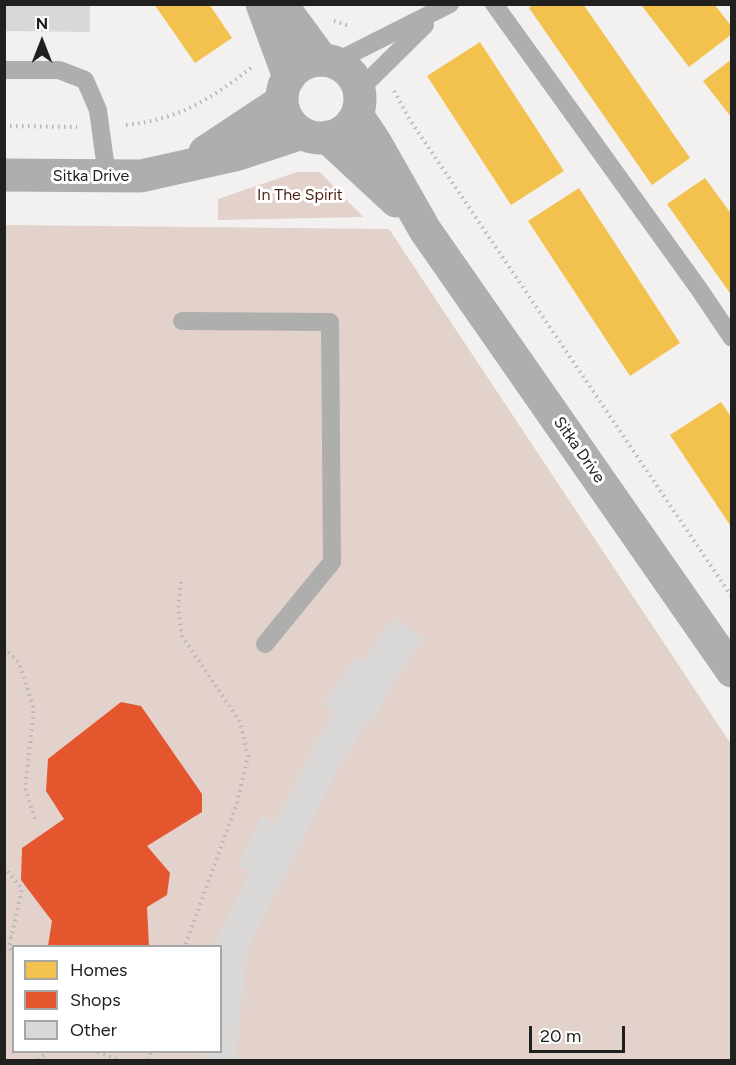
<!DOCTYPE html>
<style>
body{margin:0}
#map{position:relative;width:736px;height:1065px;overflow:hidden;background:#f2f1f0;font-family:Figtree,sans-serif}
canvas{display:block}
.frame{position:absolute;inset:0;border:6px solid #20201f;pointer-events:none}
.legend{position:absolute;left:12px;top:945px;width:210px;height:108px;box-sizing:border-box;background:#fff;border:2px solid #a6a6a5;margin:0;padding:8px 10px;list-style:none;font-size:18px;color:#20201f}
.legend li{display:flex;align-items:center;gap:12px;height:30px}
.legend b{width:30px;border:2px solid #a6a6a5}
.north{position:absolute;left:12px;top:12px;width:60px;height:60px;-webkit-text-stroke:4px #fff;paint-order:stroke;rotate:0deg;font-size:16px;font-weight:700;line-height:24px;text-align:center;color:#20201f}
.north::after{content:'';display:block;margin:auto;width:21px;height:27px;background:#20201f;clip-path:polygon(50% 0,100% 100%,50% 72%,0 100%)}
.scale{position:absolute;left:529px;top:1026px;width:96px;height:27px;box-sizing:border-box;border:3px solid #20201f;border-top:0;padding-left:8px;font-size:18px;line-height:21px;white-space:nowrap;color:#20201f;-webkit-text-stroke:4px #fff;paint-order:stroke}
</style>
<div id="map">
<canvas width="736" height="1065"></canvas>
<div class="frame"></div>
<ul class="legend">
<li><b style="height:16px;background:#f2c14e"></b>Homes</li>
<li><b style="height:16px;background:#e4572e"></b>Shops</li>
<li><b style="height:16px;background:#d9d8d7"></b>Other</li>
</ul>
<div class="north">N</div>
<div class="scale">20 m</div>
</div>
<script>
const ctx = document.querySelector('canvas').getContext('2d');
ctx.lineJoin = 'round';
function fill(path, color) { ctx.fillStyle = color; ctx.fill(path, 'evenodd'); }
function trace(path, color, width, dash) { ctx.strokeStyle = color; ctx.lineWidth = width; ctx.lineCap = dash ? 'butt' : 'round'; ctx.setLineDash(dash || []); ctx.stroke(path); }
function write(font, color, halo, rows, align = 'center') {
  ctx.font = font + ' Figtree,sans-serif'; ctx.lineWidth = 6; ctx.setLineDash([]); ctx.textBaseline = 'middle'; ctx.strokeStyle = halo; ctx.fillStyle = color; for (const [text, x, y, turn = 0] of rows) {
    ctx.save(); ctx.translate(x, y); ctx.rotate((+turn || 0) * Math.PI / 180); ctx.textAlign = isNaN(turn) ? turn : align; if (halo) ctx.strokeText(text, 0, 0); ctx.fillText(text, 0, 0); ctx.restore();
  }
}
fill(new Path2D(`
 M 297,172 L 320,172 L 363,217 L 218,220 L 218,199 Z
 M 5,225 L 389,229 L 731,744 L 731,1060 L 5,1060 ZM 14,946 L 220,946 L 220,1052 L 14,1052 Z`), '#e3d1cc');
fill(new Path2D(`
 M 154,4 L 209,4 L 232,38 L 195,63 Z
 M 533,4 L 583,4 L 690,158 L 652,185 L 529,8 Z
 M 645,4 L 714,4 L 732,27 L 732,34 L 689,67 L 642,6 Z
 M 480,42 L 564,171 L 511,205 L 427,76 Z
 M 732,59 L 732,118 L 703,81 Z
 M 705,178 L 732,215 L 732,296 L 667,204 Z
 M 579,188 L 680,343 L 630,376 L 528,221 Z
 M 721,402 L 732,418 L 732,528 L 670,435 Z`), '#f2c14e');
fill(new Path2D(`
 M 121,702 L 141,706 L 202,794 L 202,812 L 147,846 L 170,873 L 167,895 L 147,907 L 149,946 L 48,946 L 52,921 L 21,880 L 22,848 L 64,819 L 46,791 L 48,759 Z`), '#e4572e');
fill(new Path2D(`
 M 4,4 L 90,4 L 90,32 L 4,31 Z
 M 393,617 L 423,639 L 390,687 L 392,689 L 370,724 L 367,722 L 341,765 L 304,836 L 305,837 L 281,886 L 278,885 L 247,952 L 236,1060 L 204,1060 L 204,1052 L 220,1052 L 220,946 L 214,946 L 215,944 L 250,872 L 238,866 L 262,816 L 276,823 L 314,746 L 335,712 L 323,703 L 356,658 L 363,662 Z`), '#d9d8d7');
trace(new Path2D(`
 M 334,21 L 349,26
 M 394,91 L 410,120 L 732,597
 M 126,125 C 180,119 209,100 251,68
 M 4,126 L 77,127
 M 181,582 L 178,609 L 182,636 L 240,722 L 248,756 L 237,803 L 185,946
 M 4,648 L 19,663 L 34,709 L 25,788 L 36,822
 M 4,867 L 22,889 L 9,947 L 14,955
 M 4,935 L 11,937
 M 98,1052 L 119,1060
 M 38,1060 L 46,1052
 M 148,1060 L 151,1052`), '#b6b5b4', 4, [1.5, 4.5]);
trace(new Path2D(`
 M 494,4 L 699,289 L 732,338
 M 335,62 L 450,4
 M 4,70 L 59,70 L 85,80 L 98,110 L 107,176
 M 359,90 L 425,25
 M 182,321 L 330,322 L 332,562 L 265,644`), '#aeaead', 18);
trace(new Path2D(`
 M 262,4 L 289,77
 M 281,4 L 322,60`), '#aeaead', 33);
trace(new Path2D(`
 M282 99a39 39 0 1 1 78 0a39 39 0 1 1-78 0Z
 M 357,115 L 375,142 L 425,230 L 732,671
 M 327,137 L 396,201
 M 205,152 L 282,101
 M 4,175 L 141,176 L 235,155 L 302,133`), '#aeaead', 33);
write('16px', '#20201f', '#fff', [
 ["Sitka Drive",91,176],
 ["Sitka Drive",579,450,55]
]);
write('16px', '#4e1d13', '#fff', [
 ["In The Spirit",300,195]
]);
</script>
